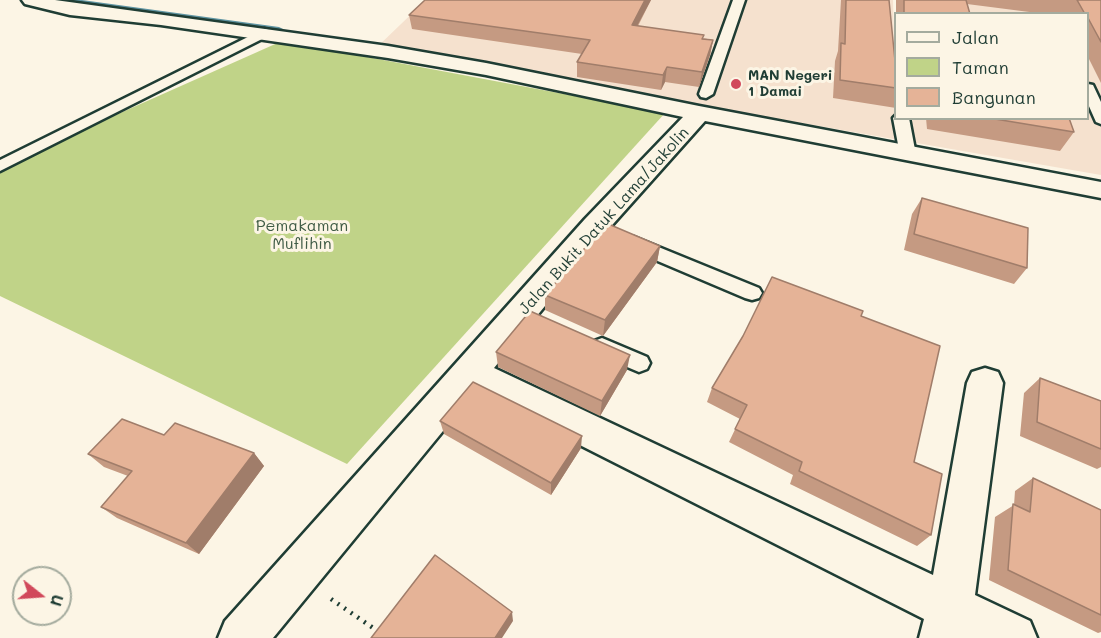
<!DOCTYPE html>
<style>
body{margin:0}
#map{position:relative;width:1101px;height:638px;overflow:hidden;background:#fcf5e5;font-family:Mali,sans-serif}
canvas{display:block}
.legend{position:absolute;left:894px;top:12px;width:195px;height:108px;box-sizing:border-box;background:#fcf5e5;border:2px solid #a4ab9e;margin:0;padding:8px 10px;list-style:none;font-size:18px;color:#1f3d34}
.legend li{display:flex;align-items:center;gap:12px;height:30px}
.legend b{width:30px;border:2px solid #a4ab9e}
.north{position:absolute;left:12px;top:566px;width:60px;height:60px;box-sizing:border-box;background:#fcf5e5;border:2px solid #a4ab9e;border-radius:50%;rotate:107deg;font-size:16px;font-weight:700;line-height:24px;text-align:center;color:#1f3d34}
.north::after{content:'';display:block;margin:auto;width:21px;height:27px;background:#d1495b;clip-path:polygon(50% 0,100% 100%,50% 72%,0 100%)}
</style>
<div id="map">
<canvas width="1101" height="638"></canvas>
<ul class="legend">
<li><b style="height:8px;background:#fcf5e5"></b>Jalan</li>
<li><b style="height:16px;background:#c0d388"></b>Taman</li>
<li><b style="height:16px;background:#e5b397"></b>Bangunan</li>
</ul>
<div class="north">U</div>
</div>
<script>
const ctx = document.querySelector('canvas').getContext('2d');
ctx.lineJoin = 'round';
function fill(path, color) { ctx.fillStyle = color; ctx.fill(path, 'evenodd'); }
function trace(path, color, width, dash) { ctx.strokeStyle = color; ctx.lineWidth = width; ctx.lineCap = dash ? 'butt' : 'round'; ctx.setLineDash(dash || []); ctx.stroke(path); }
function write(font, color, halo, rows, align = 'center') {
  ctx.font = font + ' Mali,sans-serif'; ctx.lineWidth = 6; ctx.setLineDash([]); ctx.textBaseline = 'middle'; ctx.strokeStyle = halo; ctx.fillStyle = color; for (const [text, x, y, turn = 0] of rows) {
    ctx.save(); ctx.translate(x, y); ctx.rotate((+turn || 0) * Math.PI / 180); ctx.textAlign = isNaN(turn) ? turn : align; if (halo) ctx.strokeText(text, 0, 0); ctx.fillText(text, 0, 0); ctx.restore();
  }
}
fill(new Path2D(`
 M 426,0 L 893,0 L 896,118 L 1088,118 L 1088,14 L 899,13 L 898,0 L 1101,0 L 1101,175 L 375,49 Z`), '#f5e1ce');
fill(new Path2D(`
 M 282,41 L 665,113 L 347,464 L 0,296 L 0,173 L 100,122 Z`), '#c0d388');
fill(new Path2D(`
 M 64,0 L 82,0 L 279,27 L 283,29 L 279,31 Z`), '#5f94a2');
const lane = new Path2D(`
 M 733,0 L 745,0 L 713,94 L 706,98 L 701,97 L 699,94 Z
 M 264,29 L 268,30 L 268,36 L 0,171 L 0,160 Z
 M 1088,84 L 1093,85 L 1101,102 L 1101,124 L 1096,122 L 1088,104 Z
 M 896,115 L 896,118 L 909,118 L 916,155 L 914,158 L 902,158 L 900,155 L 893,118 Z
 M 634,237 L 759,288 L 762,293 L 759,298 L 752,300 L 745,298 L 627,248 L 625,243 L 627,238 Z
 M 602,338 L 647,357 L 650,363 L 647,369 L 639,372 L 594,353 L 591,347 L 594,341 Z`);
const street = new Path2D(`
 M 22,0 L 55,0 L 388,46 L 486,63 L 699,106 L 1101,182 L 1101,198 L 705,121 L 605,233 L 494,368 L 933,575 L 967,383 L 972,372 L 985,368 L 998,372 L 1003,383 L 975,595 L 1030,621 L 1037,638 L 919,638 L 924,619 L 475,392 L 273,638 L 218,638 L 225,621 L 585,219 L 683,117 L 486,75 L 388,58 L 161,25 L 70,15 L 25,4 Z`);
trace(lane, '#1f3d34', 5);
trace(street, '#1f3d34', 5);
trace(new Path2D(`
 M 331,599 L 379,632`), '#1f3d34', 4.5, [2, 6]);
fill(lane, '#fcf5e5');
fill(street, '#fcf5e5');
fill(new Path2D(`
 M 425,0 L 651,0 L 638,26 L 713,40 L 710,55 L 699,87 L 665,82 L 661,90 L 577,77 L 577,62 L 582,54 L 412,29 L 409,15 Z
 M 841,0 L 889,0 L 896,71 L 896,108 L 833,98 L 835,61 L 838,51 Z
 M 896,0 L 1101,0 L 1101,83 L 1088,57 L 1088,14 L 1045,14 L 967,4 L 970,14 L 896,14 Z
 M 926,118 L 1069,118 L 1074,132 L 1060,151 L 927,129 Z
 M 922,198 L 1027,268 L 1014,284 L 904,250 L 912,214 Z
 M 660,246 L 657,262 L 603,336 L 545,310 L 545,295 Z
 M 861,316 L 914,462 L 931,535 L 917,546 L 790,484 L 793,475 L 729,442 L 740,419 L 707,402 L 712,388 Z
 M 496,352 L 627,370 L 600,416 L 498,367 Z
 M 1040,378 L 1101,401 L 1101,467 L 1097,469 L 1020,436 L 1024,393 Z
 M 440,421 L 581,448 L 551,495 L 444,434 Z
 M 164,435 L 254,453 L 264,466 L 199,554 L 117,518 L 101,507 L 128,476 L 104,467 L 88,454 Z
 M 1033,478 L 1101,615 L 1101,632 L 1098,633 L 989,580 L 995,517 L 1014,505 L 1015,491 Z`), '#c59a82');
fill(new Path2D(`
 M 645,0 L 651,0 L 630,39 L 632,25 Z
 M 713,40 L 710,55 L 699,87 L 702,72 Z
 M 667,67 L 665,82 L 661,90 L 663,75 Z
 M 660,246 L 657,262 L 603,336 L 605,320 Z
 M 630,355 L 627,370 L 600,416 L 602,401 Z
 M 582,436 L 581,448 L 551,495 L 551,483 Z
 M 254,453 L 264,466 L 199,554 L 186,543 Z
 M 512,612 L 513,621 L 502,638 L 495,638 Z`), '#a07d6a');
const building = new Path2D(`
 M 425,0 L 645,0 L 632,25 L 704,35 L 702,39 L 713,40 L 702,72 L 667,67 L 663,75 L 577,62 L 590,40 L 409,15 Z
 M 846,0 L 889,0 L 896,71 L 896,88 L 840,80 L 841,43 L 845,44 Z
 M 904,0 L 966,0 L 970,14 L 904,14 Z
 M 1077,0 L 1101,0 L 1101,42 L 1088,18 L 1088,14 L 1085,14 Z
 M 989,118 L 1069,118 L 1074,132 Z
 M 922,198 L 1028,228 L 1027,268 L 914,234 Z
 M 606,223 L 660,246 L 605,320 L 545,295 Z
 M 772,277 L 863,311 L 861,316 L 940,346 L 914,462 L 942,474 L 931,535 L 799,471 L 802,462 L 735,429 L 747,405 L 712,388 L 743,336 Z
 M 530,311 L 630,355 L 602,401 L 496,352 Z
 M 1040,378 L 1101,401 L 1101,449 L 1037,422 Z
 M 473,382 L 582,436 L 551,483 L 440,421 Z
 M 122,419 L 164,435 L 175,423 L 254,453 L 186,543 L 101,507 L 132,471 L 88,454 Z
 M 1033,478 L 1101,510 L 1101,615 L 1008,570 L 1013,504 L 1030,512 Z
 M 435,555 L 512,612 L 495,638 L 371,638 Z`);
fill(building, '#e5b397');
trace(building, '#a07d6a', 1.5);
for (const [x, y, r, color] of [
 [736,84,6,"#d1495b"]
]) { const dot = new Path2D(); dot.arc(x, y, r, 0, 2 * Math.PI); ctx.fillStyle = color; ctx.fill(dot); trace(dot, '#fcf5e5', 2); }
write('bold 14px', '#1f3d34', '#fcf5e5', [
 ["MAN Negeri",748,76],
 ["1 Damai",748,92]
], 'left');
write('16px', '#1f3d34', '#fcf5e5', [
 ["Jalan Bukit Datuk Lama/Jakolin",604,221,-48]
]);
write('16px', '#3f5b45', '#fcf5e5', [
 ["Pemakaman",302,226],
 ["Muflihin",302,244]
]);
</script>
